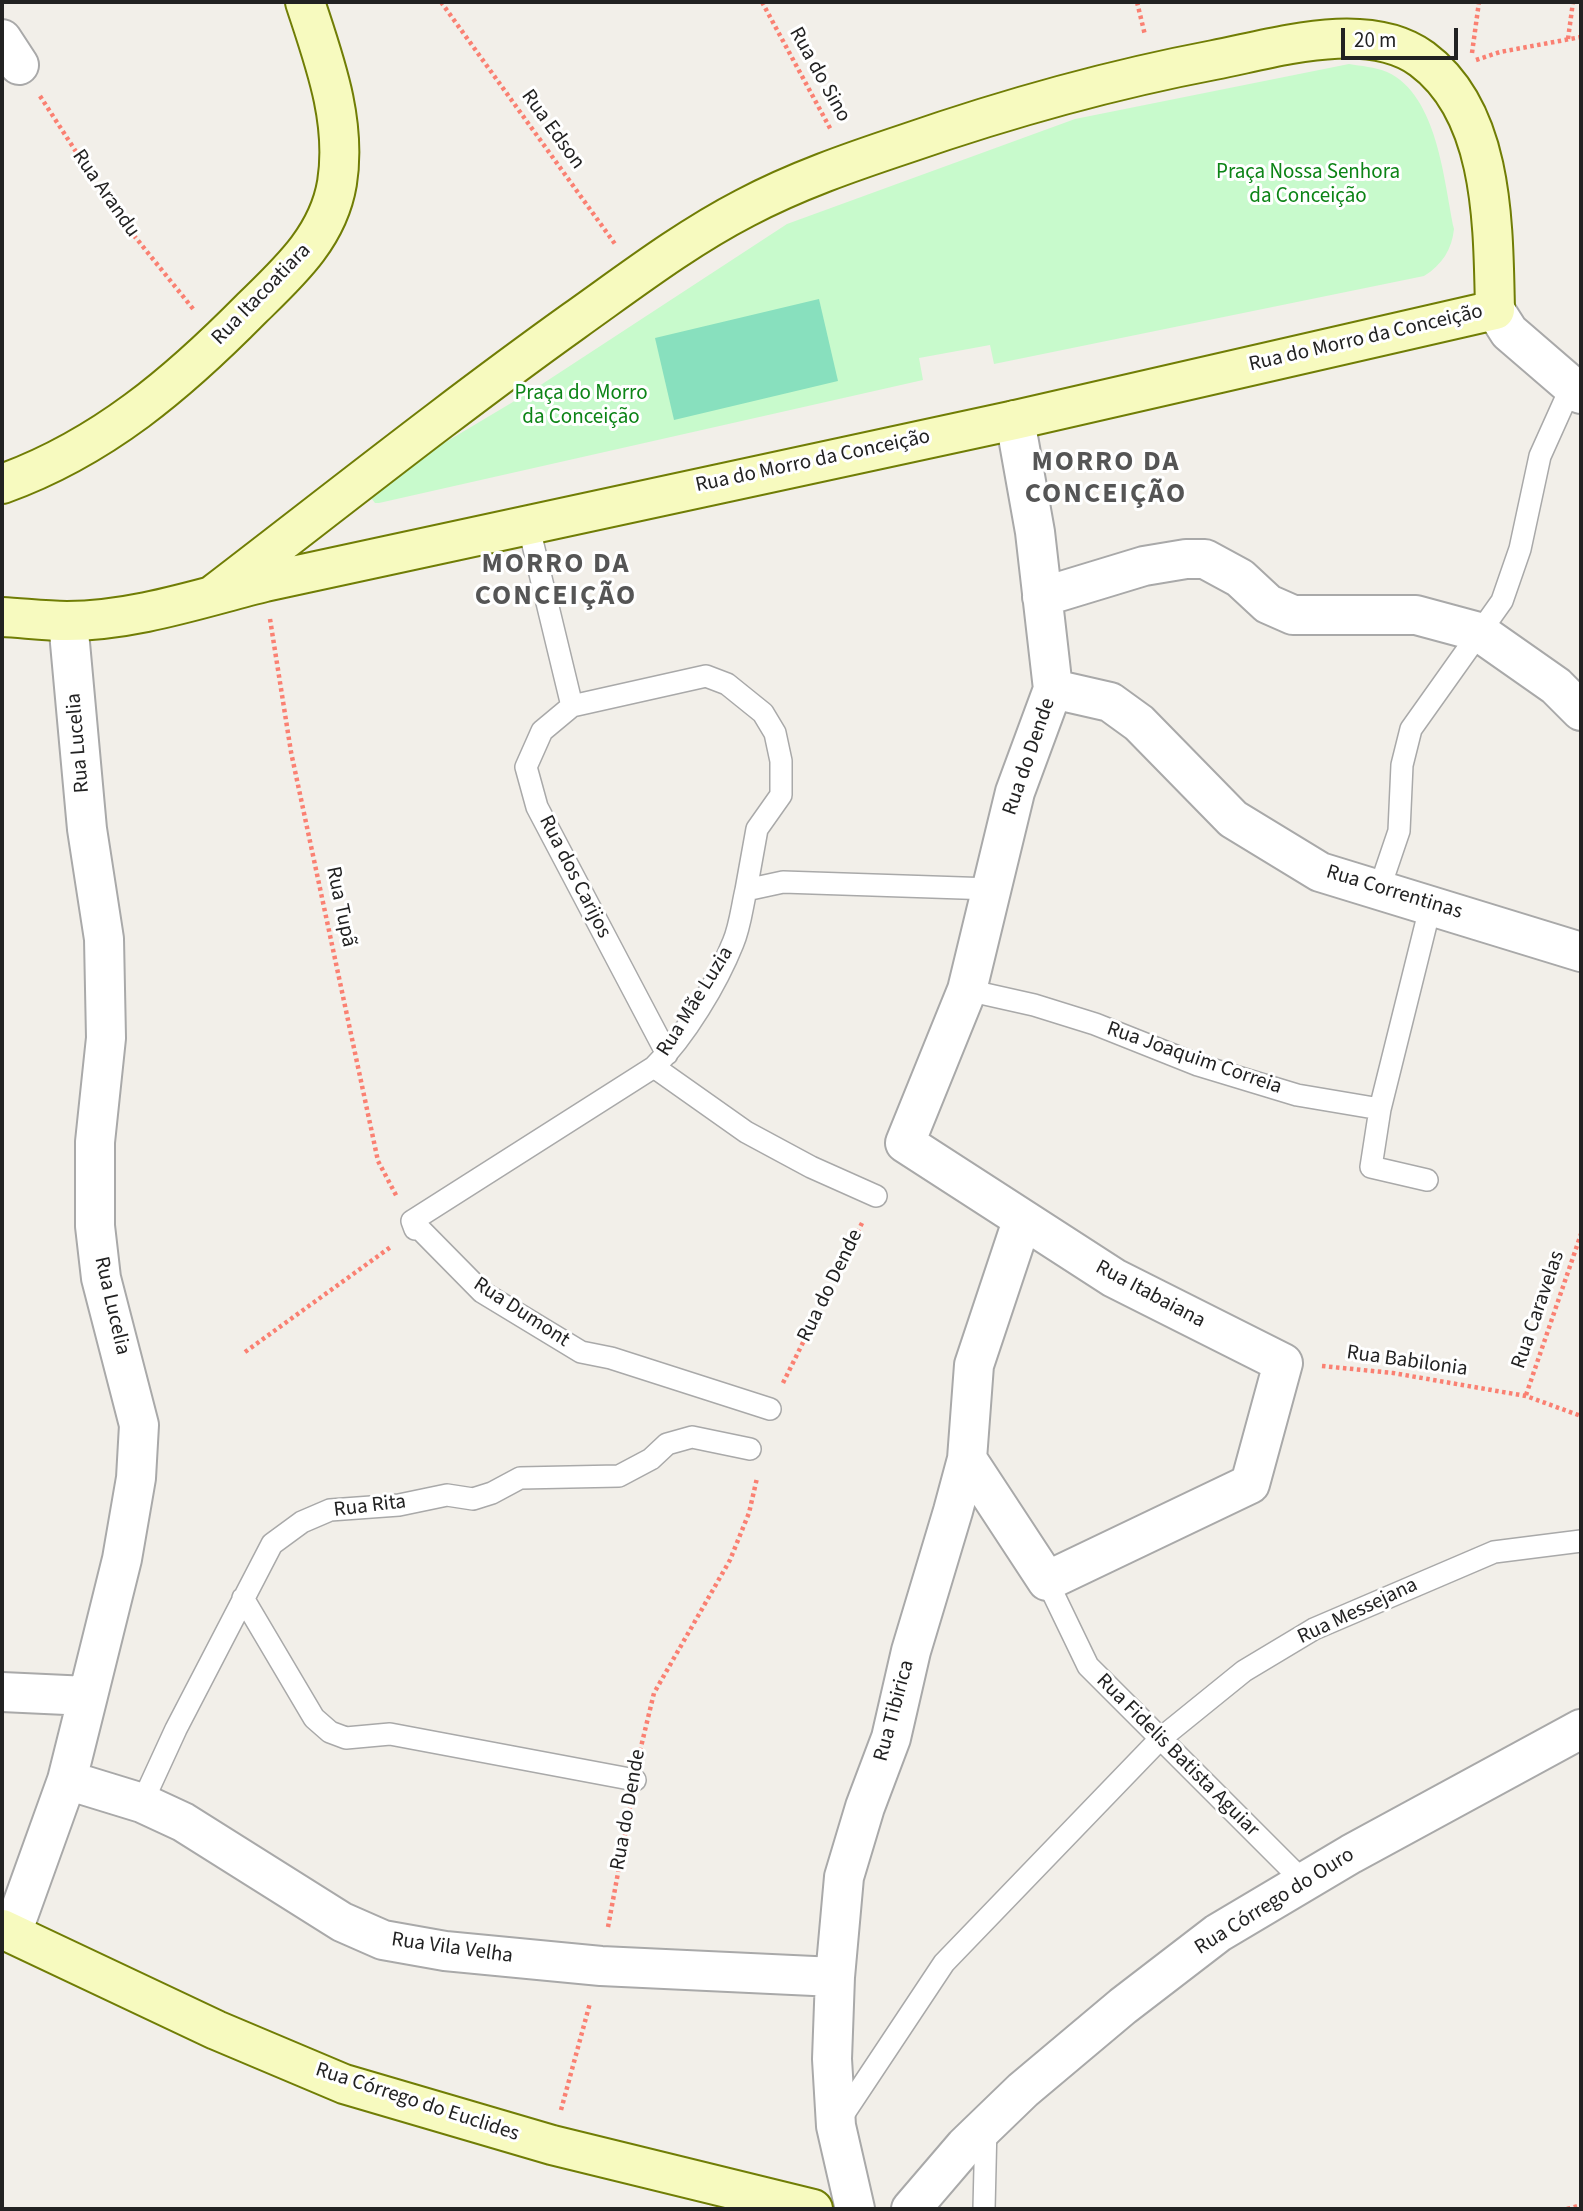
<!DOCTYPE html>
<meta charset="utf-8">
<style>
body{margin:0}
#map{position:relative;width:1583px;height:2211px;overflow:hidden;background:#f2efe9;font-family:"Source Sans 3",sans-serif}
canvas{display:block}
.frame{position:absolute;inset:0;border:4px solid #222;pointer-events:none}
.scale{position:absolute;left:1341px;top:28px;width:117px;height:32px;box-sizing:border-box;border:4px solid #222;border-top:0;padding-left:9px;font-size:21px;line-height:24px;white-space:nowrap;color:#222;-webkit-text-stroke:5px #fff;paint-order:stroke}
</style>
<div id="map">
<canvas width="1583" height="2211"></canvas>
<div class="frame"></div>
<div class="scale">20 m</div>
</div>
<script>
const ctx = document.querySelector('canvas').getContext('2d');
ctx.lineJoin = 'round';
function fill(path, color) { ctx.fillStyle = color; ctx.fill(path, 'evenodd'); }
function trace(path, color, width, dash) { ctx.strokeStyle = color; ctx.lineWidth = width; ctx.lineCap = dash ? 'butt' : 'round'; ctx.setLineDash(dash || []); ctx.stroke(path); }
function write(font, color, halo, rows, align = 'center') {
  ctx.font = font + ' "Source Sans 3",sans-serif'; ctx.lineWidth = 6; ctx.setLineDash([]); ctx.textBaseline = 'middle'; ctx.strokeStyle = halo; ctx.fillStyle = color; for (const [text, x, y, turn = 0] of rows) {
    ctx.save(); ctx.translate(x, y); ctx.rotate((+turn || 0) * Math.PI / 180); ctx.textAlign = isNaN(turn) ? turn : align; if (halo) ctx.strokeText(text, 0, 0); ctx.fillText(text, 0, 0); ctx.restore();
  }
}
fill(new Path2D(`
 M 1349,64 C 1361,66 1375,67 1387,72 C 1438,95 1444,182 1454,229 C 1452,249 1442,265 1424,276 L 994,364 L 990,345 L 919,358 L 923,380 L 379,503 L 375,503 L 368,494 L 377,483 L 533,390 L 787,224 L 1075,119 Z`), '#c8facc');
fill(new Path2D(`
 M 819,299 L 838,381 L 674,420 L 655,338 Z`), '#88e0be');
const lane = new Path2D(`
 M 528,524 L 572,706 L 542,731 L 526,767 L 537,807 L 667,1054
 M 572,706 L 706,676 L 727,684 L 763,713 L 775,733 L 781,761 L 781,795 L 757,829 L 746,890
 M 1379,890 L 1399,831 L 1402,765 L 1411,729 L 1502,601 L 1520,549 L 1540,456 L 1571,387
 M 967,990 L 1034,1005 L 1095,1024 L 1198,1065 L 1297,1095 L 1380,1109
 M 654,1067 L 746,1132 L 811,1167 L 876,1196
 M 1427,1180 L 1371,1167 L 1380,1109 L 1431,904
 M 412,1221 L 482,1292 L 581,1352 L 611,1358 L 770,1409
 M 415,1229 L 412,1221 L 654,1067 C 685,1037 717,983 733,943 C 740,927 742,907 746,890 L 783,882 L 992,889
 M 1047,1581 L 1088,1666 L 1304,1882
 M 243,1598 L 314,1718 L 330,1732 L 346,1738 L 390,1734 L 635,1780
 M 142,1803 L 176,1729 L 272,1544 L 302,1522 L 330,1510 L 399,1505 L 447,1495 L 473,1499 L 492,1493 L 520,1478 L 619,1476 L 651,1459 L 667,1444 L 692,1437 L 750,1449
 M 839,2121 L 944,1963 L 1160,1739 L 1244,1671 L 1314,1629 L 1494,1552 L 1581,1541
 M 984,2209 L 986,2125`);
const street = new Path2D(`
 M 2,39 L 19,65
 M 1495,310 L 1509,332 L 1581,394
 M 1042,597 L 1144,566 L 1186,559 L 1205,559 L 1240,578 L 1268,604 L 1293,615 L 1416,615 L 1479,632 L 1556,686 L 1581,711
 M 1053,689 L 1110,702 L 1139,723 L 1233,819 L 1320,872 L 1581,952
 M 967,1459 L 1047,1581 L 1250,1484 L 1283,1363 L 1114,1278 L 905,1143 L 967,990 L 1015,792 L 1053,689 L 1035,532 L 1015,420
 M 2,1692 L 88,1696
 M 67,1780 L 142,1803 L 183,1822 L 342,1922 L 383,1940 L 445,1951 L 601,1966 L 835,1977
 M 12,1933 L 67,1780 L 88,1696 L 122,1559 L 136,1478 L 139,1425 L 101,1278 L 95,1226 L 95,1142 L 106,1038 L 104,939 L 87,829 L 68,621
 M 855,2209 L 836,2126 L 832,2059 L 835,1977 L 844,1877 L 865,1807 L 891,1738 L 911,1651 L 953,1511 L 967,1459 L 974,1365 L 1022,1221
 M 911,2209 L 965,2146 L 1023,2090 L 1123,2006 L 1218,1933 L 1351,1854 L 1581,1729`);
const secondary = new Path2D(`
 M 2,484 C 102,448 178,383 252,308 C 289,272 328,237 337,183 C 347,121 324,60 305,2
 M 2,617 C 23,618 45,621 67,621 C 134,621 201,598 265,582 L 1015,420 L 1495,310 C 1493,227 1495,113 1422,59 C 1367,19 1276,48 1214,60 C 1109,80 1006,109 905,144 C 851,162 796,181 745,208 C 685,239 629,282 574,321 C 451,409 333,503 213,595
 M 2,1929 L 216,2030 L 344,2084 L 552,2145 L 813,2209`);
trace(lane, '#a9a9a9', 24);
trace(street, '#a9a9a9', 42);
trace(secondary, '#707d05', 42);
trace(new Path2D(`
 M 441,2 L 615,244
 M 762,2 L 831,130
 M 1137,2 L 1145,35
 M 1568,39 L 1573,2
 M 1472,53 L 1479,2
 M 1476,60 L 1500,52 L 1581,37
 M 40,96 L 115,212 L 194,310
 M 270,619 L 291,752 L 378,1161 L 397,1197
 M 245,1352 L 392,1246
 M 1322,1366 L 1393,1373 L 1526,1396 L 1581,1416
 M 783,1383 L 863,1221
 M 1526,1395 L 1581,1234
 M 640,1751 L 654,1693 L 730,1560 L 749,1513 L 757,1478
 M 608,1927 L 630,1808
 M 561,2110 L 590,2003
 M 1567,2209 L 1581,2205`), '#fa8072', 4.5, [3.5, 3.5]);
trace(lane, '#fff', 21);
trace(street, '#fff', 38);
trace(secondary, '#f7fabf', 38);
write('21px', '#222', '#fff', [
 ["Rua do Sino",819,75,61],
 ["Rua Edson",552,130,54],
 ["Rua Arandu",105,194,55],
 ["Rua Itacoatiara",262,295,-46],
 ["Rua do Morro da Conceição",1366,339,-13],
 ["Rua do Morro da Conceição",813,462,-12],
 ["Rua Lucelia",79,743,-95],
 ["Rua do Dende",1030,757,-71],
 ["Rua dos Carijos",574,877,63],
 ["Rua Correntinas",1394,893,17],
 ["Rua Tupã",340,907,78],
 ["Rua Mãe Luzia",696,1002,-58],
 ["Rua Joaquim Correia",1194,1059,19],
 ["Rua do Dende",831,1286,-64],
 ["Rua Itabaiana",1150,1295,28],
 ["Rua Lucelia",111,1306,77],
 ["Rua Caravelas",1539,1310,-71],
 ["Rua Dumont",521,1313,33],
 ["Rua Babilonia",1407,1362,8],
 ["Rua Rita",370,1507,-7],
 ["Rua Messejana",1358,1612,-25],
 ["Rua Tibirica",895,1711,-75],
 ["Rua Fidelis Batista Aguiar",1177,1756,45],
 ["Rua do Dende",629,1810,-80],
 ["Rua Córrego do Ouro",1275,1902,-32],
 ["Rua Vila Velha",452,1949,8],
 ["Rua Córrego do Euclides",417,2103,18]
]);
write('21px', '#0c8416', '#fff', [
 ["Praça Nossa Senhora",1308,173],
 ["da Conceição",1308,197],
 ["Praça do Morro",581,394],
 ["da Conceição",581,418]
]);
ctx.letterSpacing = '2px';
write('bold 28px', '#555', '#fff', [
 ["MORRO DA",1106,464],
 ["CONCEIÇÃO",1106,496],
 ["MORRO DA",556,566],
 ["CONCEIÇÃO",556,598]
]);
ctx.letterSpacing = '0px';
</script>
